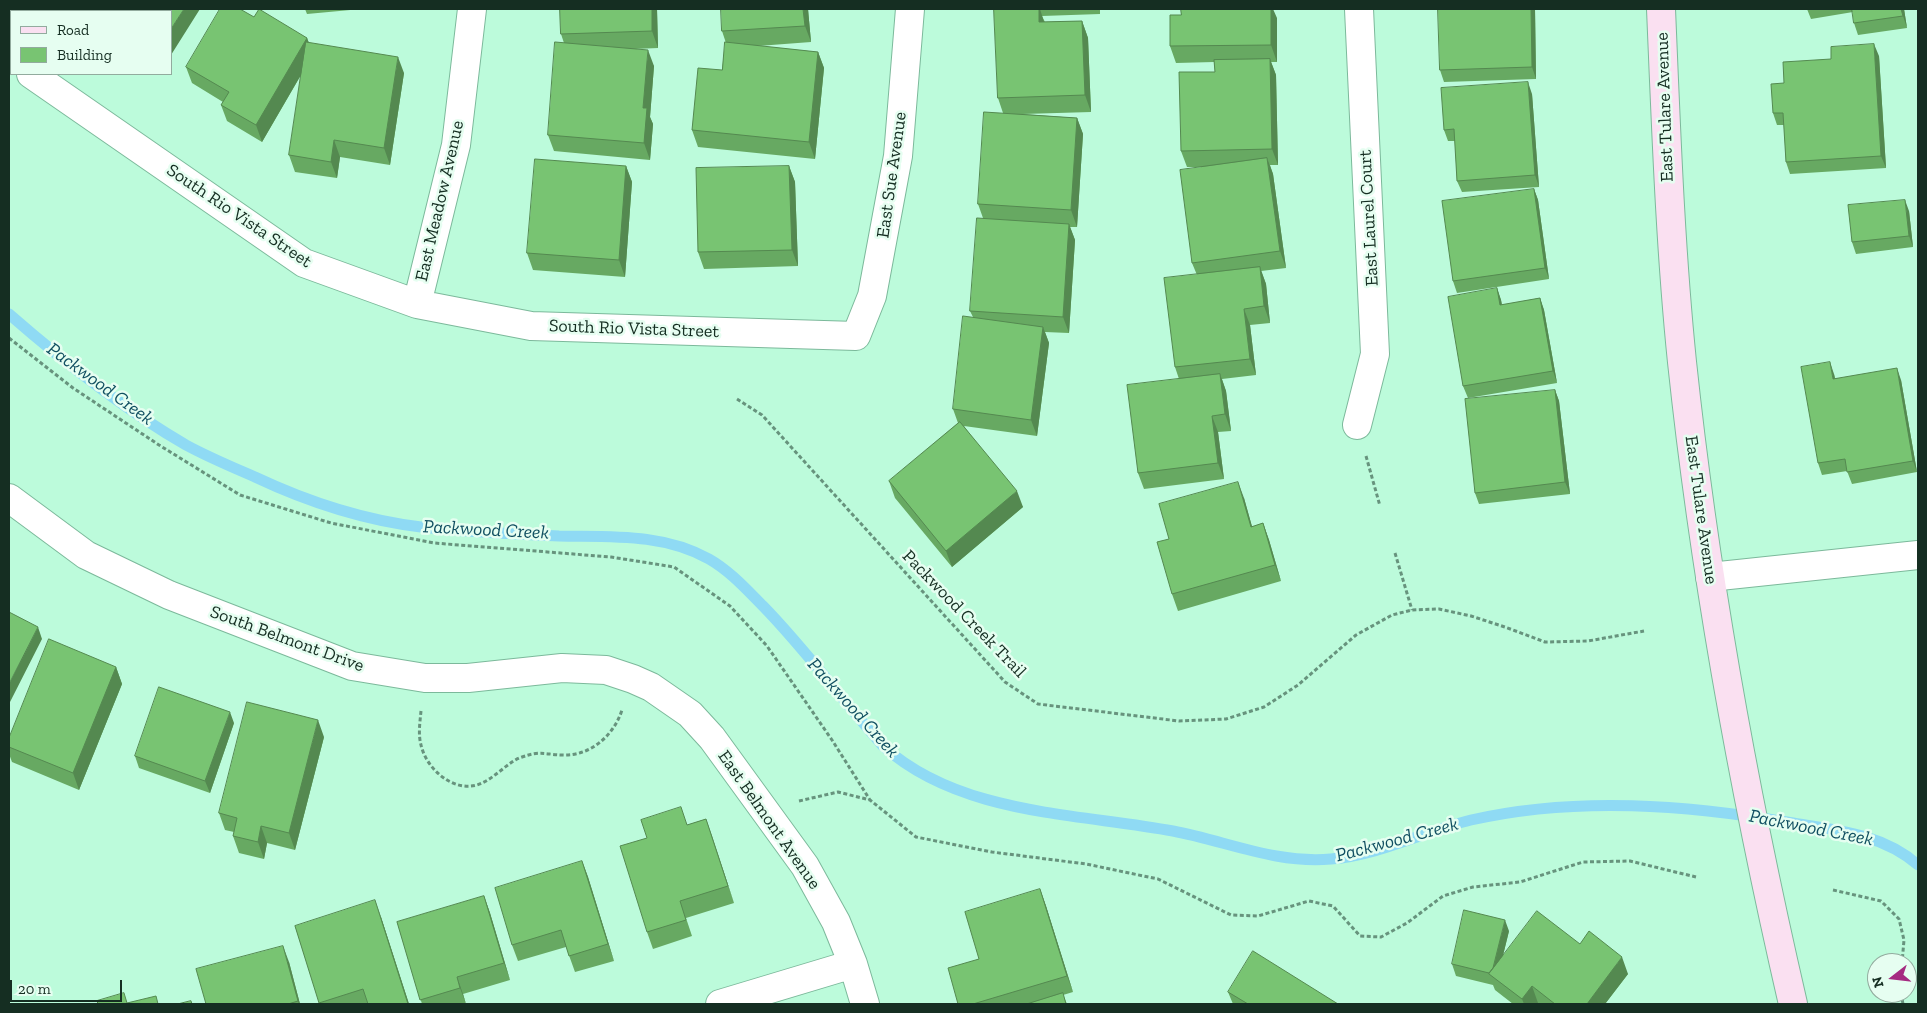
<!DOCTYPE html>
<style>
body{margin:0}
#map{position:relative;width:1927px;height:1013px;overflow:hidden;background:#bcfbdb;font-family:"Zilla Slab",serif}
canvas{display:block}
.frame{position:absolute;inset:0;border:10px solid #152e22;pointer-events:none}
.legend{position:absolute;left:10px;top:10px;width:162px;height:65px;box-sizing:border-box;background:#e6fef1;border:1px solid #92ab9e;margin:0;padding:6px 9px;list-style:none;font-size:15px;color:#152e22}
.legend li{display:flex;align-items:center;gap:10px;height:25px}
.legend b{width:25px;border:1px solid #92ab9e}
.north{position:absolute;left:1867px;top:953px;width:50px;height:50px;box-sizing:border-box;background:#e6fef1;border:1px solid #92ab9e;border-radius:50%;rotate:254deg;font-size:14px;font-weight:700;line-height:20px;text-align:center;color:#152e22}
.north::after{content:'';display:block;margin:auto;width:18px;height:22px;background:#a52b81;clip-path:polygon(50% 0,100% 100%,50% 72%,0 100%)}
.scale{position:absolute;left:10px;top:980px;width:112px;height:22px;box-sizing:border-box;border:2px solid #152e22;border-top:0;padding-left:6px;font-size:15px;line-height:18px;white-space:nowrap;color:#152e22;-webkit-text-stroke:4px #e6fef1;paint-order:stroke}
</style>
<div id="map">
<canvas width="1927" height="1013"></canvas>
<div class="frame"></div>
<ul class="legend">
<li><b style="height:6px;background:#fae0f1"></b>Road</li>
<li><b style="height:14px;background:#78c472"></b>Building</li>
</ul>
<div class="north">N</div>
<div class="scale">20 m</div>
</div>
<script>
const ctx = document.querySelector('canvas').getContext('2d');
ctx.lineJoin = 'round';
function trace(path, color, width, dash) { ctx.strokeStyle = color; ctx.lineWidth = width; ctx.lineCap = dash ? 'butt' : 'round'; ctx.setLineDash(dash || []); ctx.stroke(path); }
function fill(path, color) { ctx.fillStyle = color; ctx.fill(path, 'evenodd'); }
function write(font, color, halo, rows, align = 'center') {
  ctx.font = font + ' "Zilla Slab",serif'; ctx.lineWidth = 5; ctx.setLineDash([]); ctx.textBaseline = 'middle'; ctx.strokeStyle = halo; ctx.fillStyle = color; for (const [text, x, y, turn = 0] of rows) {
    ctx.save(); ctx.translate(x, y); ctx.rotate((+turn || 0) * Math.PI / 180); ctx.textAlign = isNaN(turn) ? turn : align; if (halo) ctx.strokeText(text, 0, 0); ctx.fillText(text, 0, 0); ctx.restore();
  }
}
trace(new Path2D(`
 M 9,314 C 64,362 122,408 186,445 C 208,457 232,467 255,477 C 308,502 363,520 421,527 C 467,532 513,534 559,536 C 610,537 663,533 709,559 C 730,571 746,589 763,606 C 806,650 842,700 883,746 C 960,815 1076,813 1173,831 C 1226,841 1276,864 1331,859 C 1380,855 1425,831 1471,820 C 1577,796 1687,805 1793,823 C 1837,830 1883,834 1918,865`), '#8fdaf4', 11);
const street = new Path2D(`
 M 9,58 L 11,60
 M 31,74 L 304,263 L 417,304 L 531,326 L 856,336 L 872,296 L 898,156 L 910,9
 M 417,304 L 456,145 L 472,9
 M 1357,425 L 1375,354 L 1359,9
 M 9,498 L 86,555 L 169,595 L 352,666 L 425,678 L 468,678 L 562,668 L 606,670 L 633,679 L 651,687 L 690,714 L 712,738 L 805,866 L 836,922 L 853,964 L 865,1004
 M 1710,577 L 1918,555
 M 720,1004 L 853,964`);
const secondary = new Path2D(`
 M 1661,9 C 1666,126 1670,245 1682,362 C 1705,579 1744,792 1793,1004`);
trace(street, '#7cb99b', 30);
trace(secondary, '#7cb99b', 30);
trace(new Path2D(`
 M 9,338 L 73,388 L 159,445 L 240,495 L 331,523 L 434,543 L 611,557 L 674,567 L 730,606 L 767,646 L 832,740 L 870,800
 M 737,399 L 762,415 L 1005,682 L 1038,704 L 1179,721 L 1226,719 L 1264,707 L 1298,685 L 1356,635 L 1392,615 L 1412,610 L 1439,609 L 1471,616 L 1505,627 L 1545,642 L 1588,641 L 1644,631
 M 1366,456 L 1380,506
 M 1395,553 L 1412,610
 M 421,711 C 420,722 418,734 421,745 C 426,768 452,792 477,785 C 495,779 507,762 522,757 C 542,750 546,755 563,755 C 591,756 614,735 622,710
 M 799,801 L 838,792 L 870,800 L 916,837 L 992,852 L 1086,864 L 1158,879 L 1231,915 L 1258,916 L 1309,901 L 1333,906 L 1360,936 L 1381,937 L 1407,923 L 1443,896 L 1473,887 L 1520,882 L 1583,862 L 1630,861 L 1696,877
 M 1833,890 L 1881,901 L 1899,919 L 1904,940 L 1902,963
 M 1901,993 L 1903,1004`), '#67937d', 3, [4, 2.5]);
trace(street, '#fff', 28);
trace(secondary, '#fae0f1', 28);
fill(new Path2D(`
 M 305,9 L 361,9 L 307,14 Z
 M 560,9 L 657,9 L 658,48 L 634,49 L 654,66 L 650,117 L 653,124 L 650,160 L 554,151 L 548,135 L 564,43 L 561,34 Z
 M 808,9 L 811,42 L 758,46 L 818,52 L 824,68 L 815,159 L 698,147 L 692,130 L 722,70 L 726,43 L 722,31 Z
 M 994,9 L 1100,9 L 1100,14 L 1042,16 L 1045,22 L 1082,21 L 1088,38 L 1091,112 L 1023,114 L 1077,118 L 1083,134 L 1077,227 L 1070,227 L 1075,240 L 1069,333 L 1045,332 L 1049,343 L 1037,436 L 964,426 L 1023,507 L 952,567 L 895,498 L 889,481 L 958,423 L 953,409 L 973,317 L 970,311 L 983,218 L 978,204 L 1003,113 L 998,98 Z
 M 1535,9 L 1536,79 L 1444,82 L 1440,70 Z
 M 1807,9 L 1904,9 L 1907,28 L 1858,35 L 1854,23 L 1853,12 L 1811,19 Z
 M 254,17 L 307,38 L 309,43 L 404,73 L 390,165 L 340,157 L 337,178 L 295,172 L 289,155 L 301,75 L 262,142 L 227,121 L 221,105 L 223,102 L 192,83 L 186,67 Z
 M 1277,18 L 1277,62 L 1271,62 L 1276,75 L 1278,165 L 1270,165 L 1273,174 L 1286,268 L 1261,271 L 1266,284 L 1270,323 L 1250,325 L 1256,375 L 1222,379 L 1226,391 L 1231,431 L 1218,432 L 1224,479 L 1144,489 L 1138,473 L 1179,379 L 1175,367 L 1197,275 L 1192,263 L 1201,167 L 1187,167 L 1181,151 L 1215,72 L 1214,62 L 1176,63 L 1170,46 Z
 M 1879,56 L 1886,168 L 1790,174 L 1786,162 L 1784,125 L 1777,125 L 1773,113 L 1784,83 Z
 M 1532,94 L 1539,187 L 1462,192 L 1457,181 L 1455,141 L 1448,141 L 1444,130 Z
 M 626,166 L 632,182 L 625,277 L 533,270 L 527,253 Z
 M 789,166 L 795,182 L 798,266 L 704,269 L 698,252 Z
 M 1534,189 L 1538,200 L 1549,279 L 1457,293 L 1453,281 Z
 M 1909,211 L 1913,247 L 1856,254 L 1852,242 Z
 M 1497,288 L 1501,300 L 1502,305 L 1540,298 L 1544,310 L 1557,383 L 1468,398 L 1463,386 Z
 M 1834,374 L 1835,378 L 1901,380 L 1917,472 L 1852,484 L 1847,471 L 1822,475 L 1818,463 Z
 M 1555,390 L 1559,401 L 1570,494 L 1479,504 L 1475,493 Z
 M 1244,498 L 1252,527 L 1263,523 L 1269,540 L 1281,581 L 1178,611 L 1172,594 L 1169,539 Z
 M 116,667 L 122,684 L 79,790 L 12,762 L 9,754 L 9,738 Z
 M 234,723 L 210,793 L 139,768 L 135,756 Z
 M 324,737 L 295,850 L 267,843 L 264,859 L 239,853 L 233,836 L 234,832 L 225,830 L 219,813 Z
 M 706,819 L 734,903 L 686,918 L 692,936 L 653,949 L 647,932 L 687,825 Z
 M 582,861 L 588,877 L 614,961 L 575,972 L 566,947 L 518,961 L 512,945 Z
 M 1040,889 L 1046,906 L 1073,992 L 1063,995 L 1067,1004 L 958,1004 L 979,959 Z
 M 484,896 L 490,913 L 510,980 L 463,994 L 466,1004 L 422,1004 L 397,922 Z
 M 381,917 L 409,1004 L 320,1004 L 295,926 Z
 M 1509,931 L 1503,955 L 1580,944 L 1628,974 L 1605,1004 L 1539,1004 L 1538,1003 L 1537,1004 L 1513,1004 L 1495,990 L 1493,985 L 1456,976 L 1452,964 Z
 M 289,962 L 300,1004 L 206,1004 Z
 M 1228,992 L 1338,1004 L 1233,1004 Z`), '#67a962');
fill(new Path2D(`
 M 184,9 L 200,9 L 171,55 L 171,29 Z
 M 652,9 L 657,9 L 658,48 L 652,31 Z
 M 803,9 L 808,9 L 811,42 L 805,26 Z
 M 1039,9 L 1040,9 L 1044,22 L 1039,22 Z
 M 1271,9 L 1273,9 L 1277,18 L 1277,62 L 1271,45 Z
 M 1531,9 L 1535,9 L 1536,79 L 1532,67 Z
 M 1901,9 L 1904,9 L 1907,28 L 1903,16 Z
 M 1082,21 L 1088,38 L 1091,112 L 1085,95 Z
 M 307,38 L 313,54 L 262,142 L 256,125 Z
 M 1874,44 L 1879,56 L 1886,168 L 1881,156 Z
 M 648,50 L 654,66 L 650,117 L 653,124 L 650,160 L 644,143 L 643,108 Z
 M 818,52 L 824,68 L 815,159 L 809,142 Z
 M 398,57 L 404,73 L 390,165 L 384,148 Z
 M 1270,59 L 1276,75 L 1278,165 L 1272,149 Z
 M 1528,82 L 1532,94 L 1539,187 L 1535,175 Z
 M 1077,118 L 1083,134 L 1077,227 L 1071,210 Z
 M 334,140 L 340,157 L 337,178 L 331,162 Z
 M 1267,158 L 1273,174 L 1286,268 L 1280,251 Z
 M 626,166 L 632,182 L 625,277 L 619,260 Z
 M 789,166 L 795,182 L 798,266 L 792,250 Z
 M 1534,189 L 1538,200 L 1549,279 L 1545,268 Z
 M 1905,200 L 1909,211 L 1913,247 L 1909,236 Z
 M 1069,224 L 1075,240 L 1069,333 L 1063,317 Z
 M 1260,267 L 1266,284 L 1270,323 L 1264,306 Z
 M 1497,288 L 1501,300 L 1504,317 L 1500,305 Z
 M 1540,298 L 1544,310 L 1557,383 L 1553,371 Z
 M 1244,309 L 1250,325 L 1256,375 L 1250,359 Z
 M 1043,327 L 1049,343 L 1037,436 L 1031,420 Z
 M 1830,362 L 1834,374 L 1837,390 L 1833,379 Z
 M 1897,368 L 1901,380 L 1917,472 L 1913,461 Z
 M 1220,374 L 1226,391 L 1231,431 L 1225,414 Z
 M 1555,390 L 1559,401 L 1570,494 L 1565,482 Z
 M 1212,416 L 1218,432 L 1224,479 L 1218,463 Z
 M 1238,482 L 1244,498 L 1257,544 L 1251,527 Z
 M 1017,491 L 1023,507 L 952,567 L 946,551 Z
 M 1263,523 L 1269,540 L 1281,581 L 1275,565 Z
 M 38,627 L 42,639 L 9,704 L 9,684 Z
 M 116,667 L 122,684 L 79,790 L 73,773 Z
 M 230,712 L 234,723 L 210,793 L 205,781 Z
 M 318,720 L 324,737 L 295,850 L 289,833 Z
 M 706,819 L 712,836 L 734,903 L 728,886 Z
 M 261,826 L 267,843 L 264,859 L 258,842 Z
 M 582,861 L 588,877 L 614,961 L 608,944 Z
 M 1040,889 L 1046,906 L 1073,992 L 1067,976 Z
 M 484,896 L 490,913 L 510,980 L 504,963 Z
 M 375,900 L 381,917 L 409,1004 L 408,1004 Z
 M 1505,920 L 1509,931 L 1497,980 L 1492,974 Z
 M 283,946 L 289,962 L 300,1004 L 299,1004 L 298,1001 Z
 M 1622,957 L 1628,974 L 1605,1004 L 1587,1004 Z
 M 457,977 L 463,994 L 466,1004 L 460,988 Z
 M 1532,986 L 1538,1003 L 1537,1004 L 1524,1004 L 1522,999 Z`), '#548950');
const building = new Path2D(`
 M 94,9 L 184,9 L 171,29 L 171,11 L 92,11 Z
 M 220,9 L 240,9 L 254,17 L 259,9 L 307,38 L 256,125 L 221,105 L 229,92 L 186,67 Z
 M 560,9 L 652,9 L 652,31 L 561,34 Z
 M 721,9 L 803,9 L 805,26 L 722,31 Z
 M 994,9 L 1039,9 L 1039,22 L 1082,21 L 1085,95 L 998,98 Z
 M 1181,9 L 1271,9 L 1271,45 L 1170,46 L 1170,15 L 1181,15 Z
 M 1438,9 L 1531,9 L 1532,67 L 1440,70 Z
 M 1852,9 L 1901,9 L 1903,16 L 1854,23 Z
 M 306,42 L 398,57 L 384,148 L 334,140 L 331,162 L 289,155 Z
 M 555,42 L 648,50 L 643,108 L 647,108 L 644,143 L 548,135 Z
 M 725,42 L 818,52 L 809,142 L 692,130 L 698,68 L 722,70 Z
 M 1874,44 L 1881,156 L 1786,162 L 1783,113 L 1773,113 L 1771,84 L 1784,83 L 1783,62 L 1831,59 L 1831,47 Z
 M 1270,59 L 1272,149 L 1181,151 L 1179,72 L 1215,72 L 1214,60 Z
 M 1528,82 L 1535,175 L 1457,181 L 1454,129 L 1444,130 L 1441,88 Z
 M 984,112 L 1077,118 L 1071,210 L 978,204 Z
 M 1267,158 L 1280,251 L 1192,263 L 1180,170 Z
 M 535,159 L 626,166 L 619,260 L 527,253 Z
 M 789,166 L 792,250 L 698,252 L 696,168 Z
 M 1534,189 L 1545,268 L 1453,281 L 1442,201 Z
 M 1905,200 L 1909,236 L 1852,242 L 1848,205 Z
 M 977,218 L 1069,224 L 1063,317 L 970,311 Z
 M 1260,267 L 1264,306 L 1244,309 L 1250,359 L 1175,367 L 1164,278 Z
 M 1497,288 L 1500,305 L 1540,298 L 1553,371 L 1463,386 L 1448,297 Z
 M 963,316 L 1043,327 L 1031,420 L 953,409 Z
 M 1830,362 L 1833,379 L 1897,368 L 1913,461 L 1847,472 L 1845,459 L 1818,463 L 1801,367 Z
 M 1220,374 L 1225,414 L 1212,416 L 1218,463 L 1138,473 L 1127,385 Z
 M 1555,390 L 1565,482 L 1475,493 L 1465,399 Z
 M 960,422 L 1017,491 L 946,551 L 889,481 Z
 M 1238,482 L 1251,527 L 1263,523 L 1275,565 L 1172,594 L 1157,542 L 1169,539 L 1159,504 Z
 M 9,612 L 38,627 L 9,684 Z
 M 49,639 L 116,667 L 73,773 L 9,747 L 9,738 Z
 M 159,687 L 230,712 L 205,781 L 135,756 Z
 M 247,702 L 318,720 L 289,833 L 261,826 L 258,842 L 233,836 L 237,818 L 219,813 Z
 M 681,807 L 687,825 L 706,819 L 728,886 L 680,901 L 686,920 L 647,932 L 620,846 L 647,838 L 641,820 Z
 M 582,861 L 608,944 L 569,956 L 561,930 L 512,945 L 495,888 Z
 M 1040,889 L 1067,976 L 973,1004 L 958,1004 L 948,968 L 979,959 L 965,912 Z
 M 484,896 L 504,963 L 457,977 L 460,988 L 420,1000 L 397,922 Z
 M 375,900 L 408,1004 L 368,1004 L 363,989 L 319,1003 L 295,926 Z
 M 1464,910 L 1505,920 L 1493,968 L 1489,973 L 1452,964 Z
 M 1537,911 L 1580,944 L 1589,931 L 1622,957 L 1587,1004 L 1555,1004 L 1532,986 L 1522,999 L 1489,974 Z
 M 283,946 L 298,1001 L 288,1004 L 206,1004 L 196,969 Z
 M 1253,951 L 1338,1004 L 1248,1004 L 1228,992 Z
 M 124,993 L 127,1003 L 156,996 L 158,1004 L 98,1004 L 97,1001 Z
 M 1063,993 L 1066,1004 L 1027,1004 Z
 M 191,1001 L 192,1004 L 178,1004 Z`);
fill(building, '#78c472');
trace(building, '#548950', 1);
write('18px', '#152e22', '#e6fef1', [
 ["East Tulare Avenue",1665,107,-92],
 ["East Sue Avenue",892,175,-82],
 ["East Meadow Avenue",440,201,-77],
 ["South Rio Vista Street",239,216,34],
 ["East Laurel Court",1369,218,-93],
 ["South Rio Vista Street",634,329,2],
 ["East Tulare Avenue",1701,510,82],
 ["Packwood Creek Trail",964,614,46],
 ["South Belmont Drive",287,639,20],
 ["East Belmont Avenue",769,820,55]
]);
write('italic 19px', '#104f61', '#e6fef1', [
 ["Packwood Creek",100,384,36],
 ["Packwood Creek",486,530,3],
 ["Packwood Creek",853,708,48],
 ["Packwood Creek",1811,828,11],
 ["Packwood Creek",1397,840,-15]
]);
</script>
